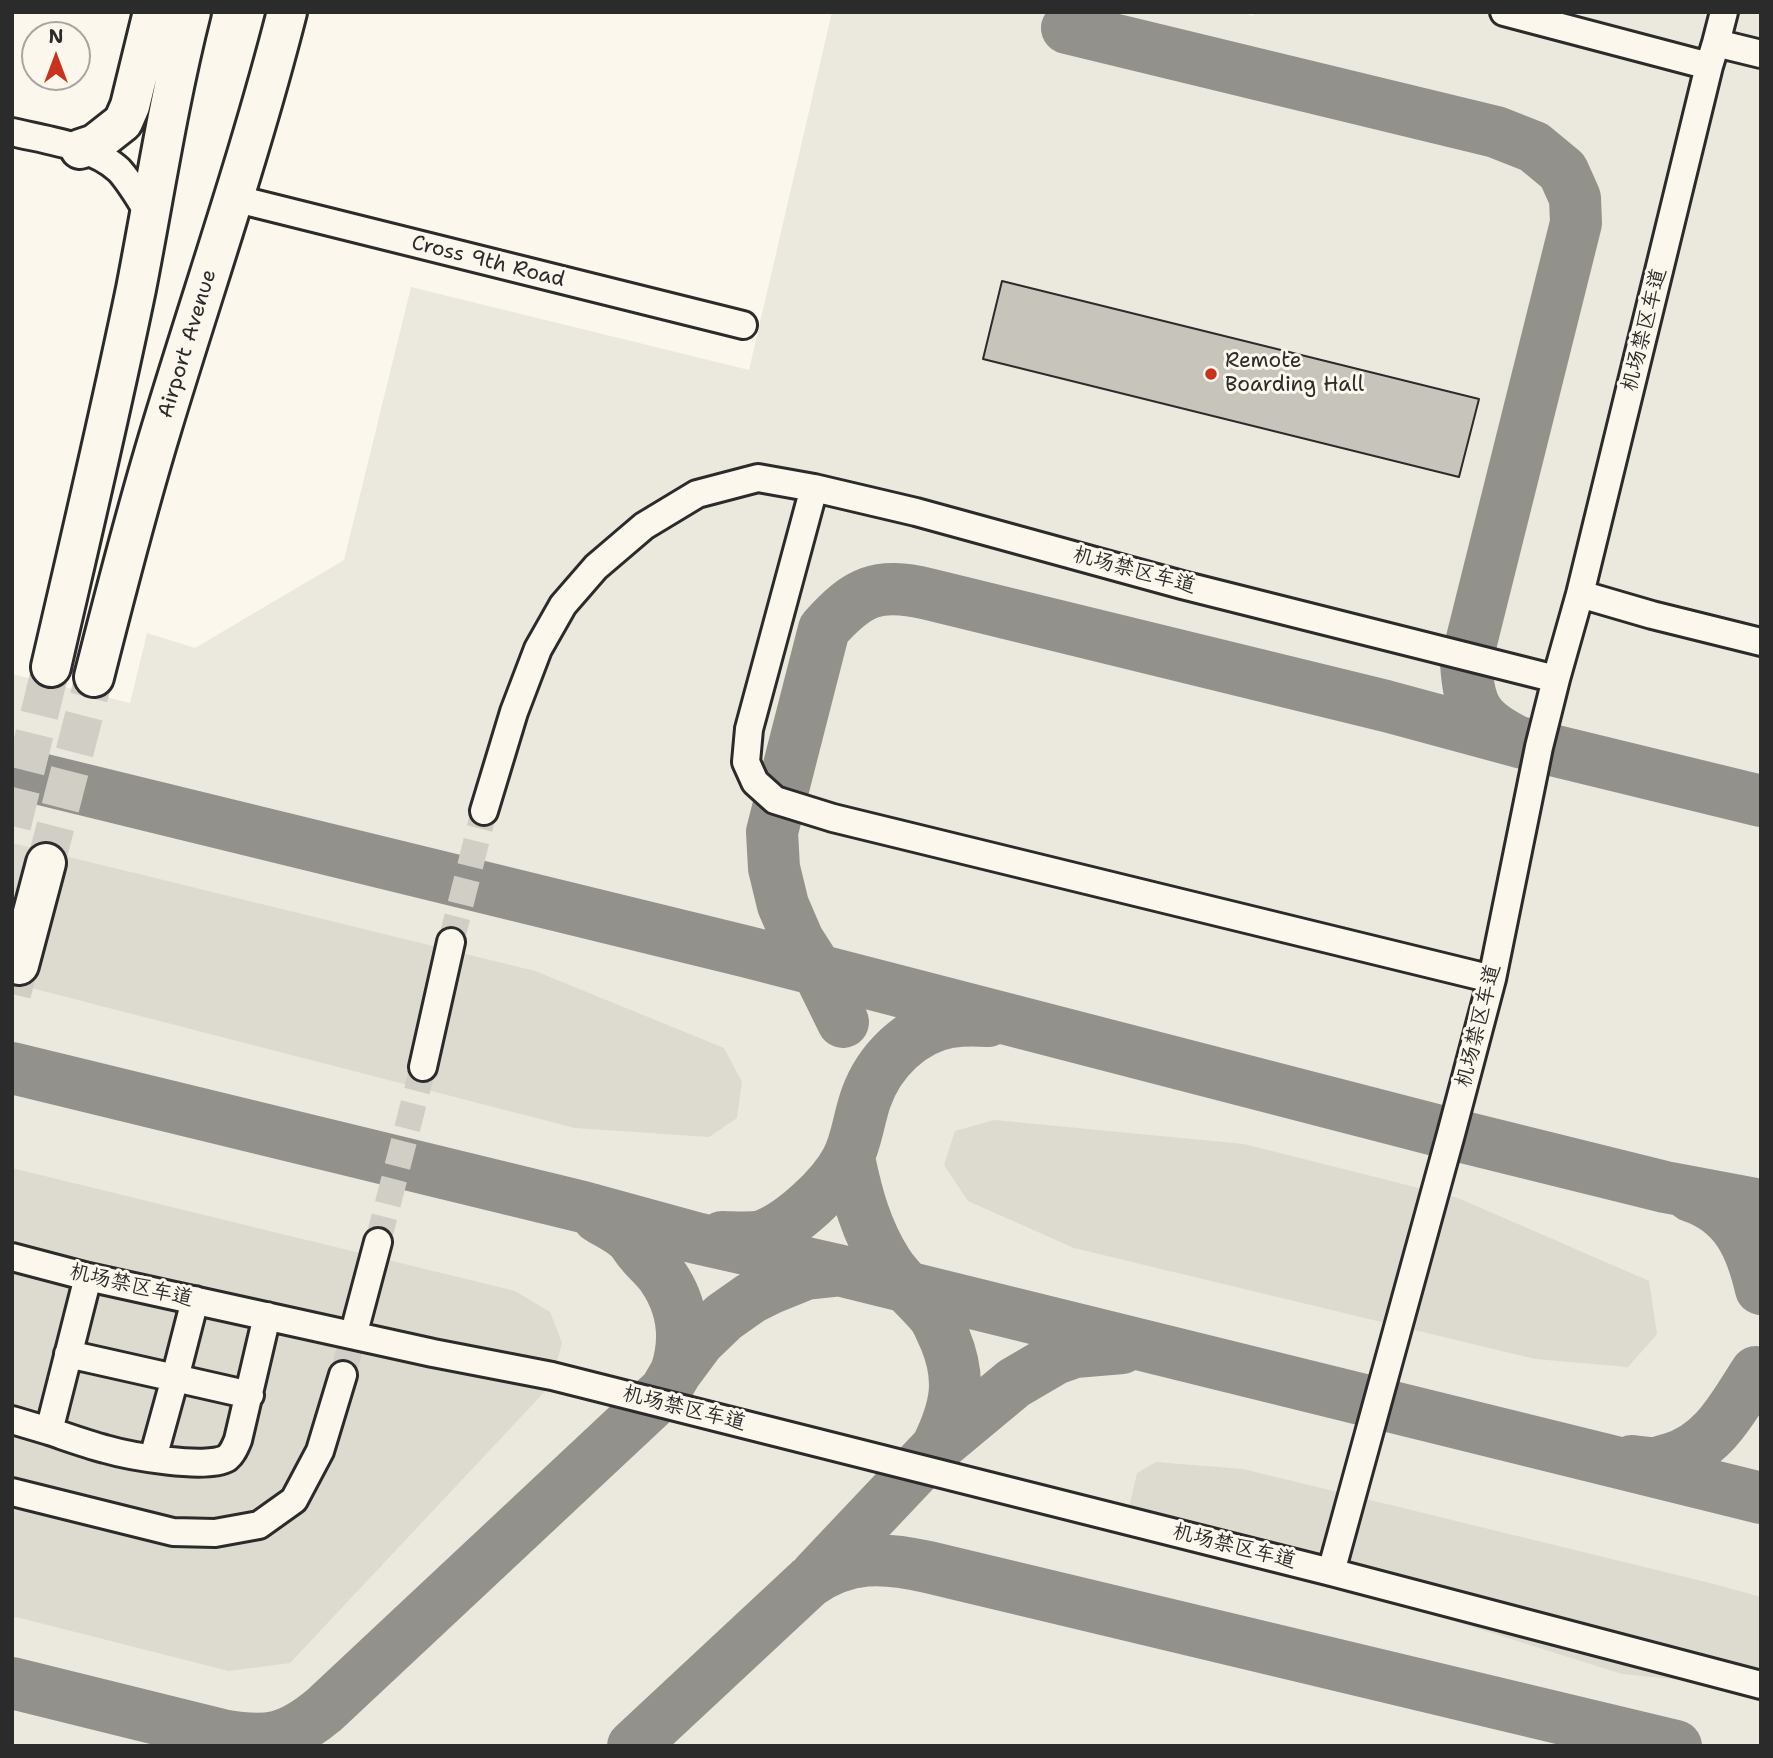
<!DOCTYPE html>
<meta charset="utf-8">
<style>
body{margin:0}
#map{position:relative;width:1773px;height:1758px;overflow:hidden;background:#fbf7ec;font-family:"Shantell Sans",sans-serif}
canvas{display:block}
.frame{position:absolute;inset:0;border:14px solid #2b2b2b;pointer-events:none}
.north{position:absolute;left:21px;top:21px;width:70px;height:70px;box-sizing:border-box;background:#fbf7ec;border:2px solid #a8a59f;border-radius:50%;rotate:0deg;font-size:19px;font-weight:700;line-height:28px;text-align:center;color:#2b2b2b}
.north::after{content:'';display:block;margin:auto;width:24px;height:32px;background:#c8321e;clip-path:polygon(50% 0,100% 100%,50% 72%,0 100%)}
</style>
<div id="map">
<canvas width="1773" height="1758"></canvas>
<div class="frame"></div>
<div class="north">N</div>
</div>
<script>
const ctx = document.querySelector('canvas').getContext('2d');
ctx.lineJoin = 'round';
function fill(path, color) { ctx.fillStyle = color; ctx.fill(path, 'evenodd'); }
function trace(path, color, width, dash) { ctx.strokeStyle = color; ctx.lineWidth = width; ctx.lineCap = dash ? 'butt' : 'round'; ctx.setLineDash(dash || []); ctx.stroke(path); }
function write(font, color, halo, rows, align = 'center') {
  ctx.font = font + ' "Shantell Sans","LXGW WenKai TC",sans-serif'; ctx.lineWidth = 6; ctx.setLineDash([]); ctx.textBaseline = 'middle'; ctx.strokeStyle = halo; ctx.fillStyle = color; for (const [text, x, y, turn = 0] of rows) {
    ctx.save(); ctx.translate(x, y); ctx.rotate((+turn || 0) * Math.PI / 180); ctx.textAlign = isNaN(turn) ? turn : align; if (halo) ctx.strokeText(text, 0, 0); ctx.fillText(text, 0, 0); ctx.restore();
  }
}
fill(new Path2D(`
 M 832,12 L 1239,12 L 1253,16 L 1254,12 L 1761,12 L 1761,1746 L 12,1746 L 12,674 L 130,703 L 147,633 L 195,648 L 344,560 L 411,287 L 749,370 Z`), '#ebe8de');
fill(new Path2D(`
 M 12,843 L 535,971 L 724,1048 L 742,1082 L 737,1118 L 709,1137 L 575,1128 L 12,983 Z
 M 994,1120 L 1244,1144 L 1458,1198 L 1649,1281 L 1657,1334 L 1628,1367 L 1535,1359 L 1074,1248 L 968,1201 L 944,1165 L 955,1131 Z
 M 12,1168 L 515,1291 L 550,1312 L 562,1343 L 550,1386 L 290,1663 L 229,1671 L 12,1616 Z
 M 1156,1462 L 1243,1469 L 1710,1583 L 1761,1597 L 1761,1688 L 1622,1674 L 1158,1528 L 1129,1508 L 1137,1473 Z`), '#dddad0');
trace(new Path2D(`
 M 1067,28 L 1496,132 L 1534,147 L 1563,171 L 1575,198 L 1576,223 L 1466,663 C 1469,707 1476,721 1516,741
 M 12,772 L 748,952 L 1451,1134 L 1665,1187 L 1761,1205
 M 843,1022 L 818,971 L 798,940 L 783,905 L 774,868 L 772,832 L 824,629 C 858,591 877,582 928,594 L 1386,706 L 1519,742 L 1761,801
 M 12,1068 L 583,1207 L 696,1238 L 838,1270 L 1761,1498
 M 849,1158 C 857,1196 866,1230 887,1263 C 899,1282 918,1297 933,1315 C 938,1322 941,1331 945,1339 C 962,1380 956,1408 937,1447
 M 1691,1196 C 1736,1211 1751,1246 1761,1289
 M 598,1217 C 609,1224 623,1230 631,1239 C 635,1243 637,1248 641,1252 C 648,1261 657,1268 663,1277 C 683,1306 687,1339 676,1372
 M 722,1237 C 733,1237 754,1239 765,1235 C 793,1224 833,1187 847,1160 C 857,1141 859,1117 866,1098 C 879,1061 911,1029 950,1022 C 963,1020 975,1020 988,1021
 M 1632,1461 C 1639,1462 1647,1463 1654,1463 C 1659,1463 1665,1460 1670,1459 C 1714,1447 1733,1407 1756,1372
 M 816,1575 L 937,1447 L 1014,1383 L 1055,1359 L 1075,1352 L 1122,1348
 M 12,1683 L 222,1735 C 267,1743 288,1740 324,1710 L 654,1401 L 665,1391 L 676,1372 L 699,1341 L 724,1317 L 751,1298 L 769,1289 L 806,1274 L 834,1271
 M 633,1746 L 809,1582 C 848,1555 883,1557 928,1567 L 1676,1746`), '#93918c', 52);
const building = new Path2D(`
 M 1002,281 L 1479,399 L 1459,477 L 983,359 Z`);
fill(building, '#c7c4bc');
trace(building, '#2b2b2b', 2);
trace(new Path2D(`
 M 451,942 L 484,811
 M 378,1242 L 423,1067
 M 343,1375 L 357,1321`), '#d1cec5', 26, [26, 13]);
trace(new Path2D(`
 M 12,826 L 51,667
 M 46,863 L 94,677
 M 12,994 L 19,965`), '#d1cec5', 38, [38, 19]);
const minor = new Path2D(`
 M 1504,12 L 1709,66
 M 1716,43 L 1724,12
 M 12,132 C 45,140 94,146 119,170 C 131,183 140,200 150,215
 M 233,198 L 743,325
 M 814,488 L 749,729 L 746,762 L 755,782 L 775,800 L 833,818 L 1492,979
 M 1580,594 L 1652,615 L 1761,642
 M 484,811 L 514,712 L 538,649 L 563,605 L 596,567 L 644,526 L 697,494 L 758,478 L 814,488 L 916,512 L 1182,585 L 1556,679
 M 423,1067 L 451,942
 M 12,1257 L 88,1277 L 433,1353 L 552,1376 L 1331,1572 L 1761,1685
 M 357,1321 L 378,1242
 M 68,1354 L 175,1378 L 195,1300
 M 12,1420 L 49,1431 L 88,1277
 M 49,1431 C 67,1437 86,1444 105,1449 C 129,1456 207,1470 227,1458 C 233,1453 235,1447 238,1440 L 267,1316
 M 153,1458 L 175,1378 L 250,1395
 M 12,1492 L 173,1532 L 215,1533 L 259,1525 L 294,1500 L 320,1451 L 343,1375
 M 1331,1572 L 1451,1134 L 1492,979 L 1539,747 L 1556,679 L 1580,594 L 1709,66 L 1716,43 L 1761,54`);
const highway = new Path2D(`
 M 80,149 L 95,144 L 123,122 L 130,106 L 153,12
 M 51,667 C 80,541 110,415 136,289 C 154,196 168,103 191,12
 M 94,677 C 115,594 136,512 161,430 C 203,291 251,153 287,12
 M 19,965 L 46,863`);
trace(minor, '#2b2b2b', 32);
trace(highway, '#2b2b2b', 44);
trace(minor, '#fbf7ec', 26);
trace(highway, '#fbf7ec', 38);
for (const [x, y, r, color] of [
 [1211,374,7,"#c8321e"]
]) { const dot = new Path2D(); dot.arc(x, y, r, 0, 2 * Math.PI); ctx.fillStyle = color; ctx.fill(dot); trace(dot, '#fbf7ec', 2.5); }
write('21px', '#2b2b2b', '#fbf7ec', [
 ["Cross 9th Road",488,262,14],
 ["机场禁区车道",1645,330,-76],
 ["Airport Avenue",188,344,-73],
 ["机场禁区车道",1134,571,15],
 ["机场禁区车道",1479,1026,-76],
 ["机场禁区车道",131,1286,13],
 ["机场禁区车道",684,1409,14],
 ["机场禁区车道",1234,1547,14]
]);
write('21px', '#2b2b2b', '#fbf7ec', [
 ["Remote",1225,362],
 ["Boarding Hall",1225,386]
], 'left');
</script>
